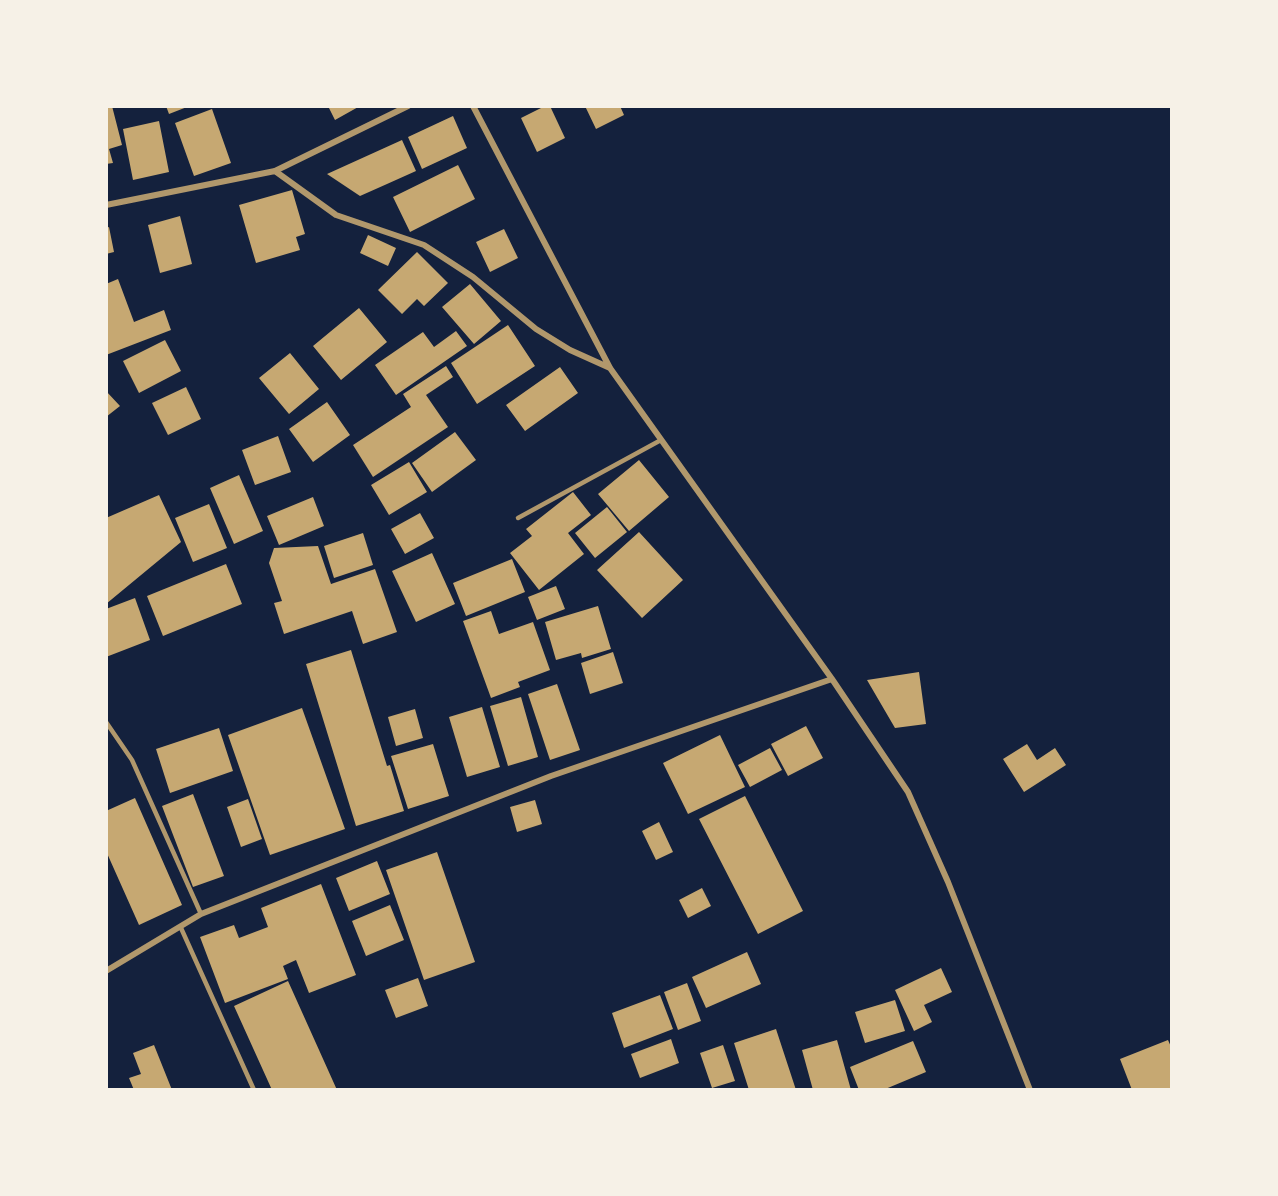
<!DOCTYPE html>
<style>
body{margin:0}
#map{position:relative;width:1278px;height:1196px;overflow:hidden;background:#14213d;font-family:Helvetica,sans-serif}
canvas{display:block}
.frame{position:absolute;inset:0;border:108px solid #f6f1e7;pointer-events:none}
</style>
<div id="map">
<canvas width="1278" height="1196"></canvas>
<div class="frame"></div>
</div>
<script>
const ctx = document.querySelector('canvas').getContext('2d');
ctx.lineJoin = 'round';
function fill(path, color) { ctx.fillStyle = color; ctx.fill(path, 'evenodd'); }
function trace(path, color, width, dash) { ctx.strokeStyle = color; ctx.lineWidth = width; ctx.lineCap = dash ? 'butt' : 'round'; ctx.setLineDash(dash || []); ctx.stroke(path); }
fill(new Path2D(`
 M 106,106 L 112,106 L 122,145 L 109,149 L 113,163 L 106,164 Z
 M 166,106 L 187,106 L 187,107 L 169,114 Z
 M 328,106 L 360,106 L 335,120 Z
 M 545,106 L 550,106 L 565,138 L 537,152 L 521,118 Z
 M 585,106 L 620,106 L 624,115 L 596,129 Z
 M 212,109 L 231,163 L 194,176 L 175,123 Z
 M 453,116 L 467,148 L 422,169 L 408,137 Z
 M 159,121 L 169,172 L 133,180 L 123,129 Z
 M 402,140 L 416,171 L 387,184 L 360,196 L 327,174 Z
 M 458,165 L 475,199 L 410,232 L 393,197 Z
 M 292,190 L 305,234 L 296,237 L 300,250 L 256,263 L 239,205 Z
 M 180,216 L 192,264 L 160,273 L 148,225 Z
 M 109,227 L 114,252 L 106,254 L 106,228 Z
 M 504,229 L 518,258 L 490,272 L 476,242 Z
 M 368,235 L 396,248 L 388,266 L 360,253 Z
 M 417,252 L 448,283 L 424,306 L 417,299 L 402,314 L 378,290 Z
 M 118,279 L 134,322 L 164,310 L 171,330 L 106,355 L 106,284 Z
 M 470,284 L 501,321 L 474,344 L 442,307 Z
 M 359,308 L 387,342 L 341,380 L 313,346 Z
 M 508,325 L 535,366 L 477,404 L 451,363 Z
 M 456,331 L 467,346 L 396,395 L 375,365 L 423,332 L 434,347 Z
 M 165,340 L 181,371 L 139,393 L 123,361 Z
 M 290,353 L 319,389 L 289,414 L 259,378 Z
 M 446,366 L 453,377 L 426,395 L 448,427 L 373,477 L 353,445 L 411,407 L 403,394 Z
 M 560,367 L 578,393 L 525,431 L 506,405 Z
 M 186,387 L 201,419 L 168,435 L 152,403 Z
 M 106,391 L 120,406 L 106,417 Z
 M 327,402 L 350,435 L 313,462 L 289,429 Z
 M 455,432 L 476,460 L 432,492 L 412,463 Z
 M 278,436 L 291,472 L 255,485 L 242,450 Z
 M 639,460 L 669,497 L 629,531 L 598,494 Z
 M 409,462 L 427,492 L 389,515 L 371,485 Z
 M 239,475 L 263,531 L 234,544 L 210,488 Z
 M 573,492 L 591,515 L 568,533 L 584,554 L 539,590 L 510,553 L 532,536 L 526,529 Z
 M 159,495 L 181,542 L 106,604 L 106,518 Z
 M 313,497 L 324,526 L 279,545 L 267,516 Z
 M 209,504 L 227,548 L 193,562 L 175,518 Z
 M 607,507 L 627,532 L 595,558 L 575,533 Z
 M 420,513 L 434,538 L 405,554 L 391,529 Z
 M 639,532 L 683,580 L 642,618 L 597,570 Z
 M 363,533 L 373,565 L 334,578 L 324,546 Z
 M 318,546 L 331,584 L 375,569 L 397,632 L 363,644 L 352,611 L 284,634 L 274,603 L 282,601 L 269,563 L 274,548 Z
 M 432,553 L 455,604 L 416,622 L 392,571 Z
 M 512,559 L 525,592 L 466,616 L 453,583 Z
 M 226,564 L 242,604 L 163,636 L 147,596 Z
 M 556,586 L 565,609 L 537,620 L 528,597 Z
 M 135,598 L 150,640 L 106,657 L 106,609 Z
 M 598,606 L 611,649 L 582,658 L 581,653 L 556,660 L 545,622 Z
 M 491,611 L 499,634 L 533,622 L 550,670 L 518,682 L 520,687 L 491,698 L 463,621 Z
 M 351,650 L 387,766 L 390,765 L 404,811 L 356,826 L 306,664 Z
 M 613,652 L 623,683 L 590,694 L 581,663 Z
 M 919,672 L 926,724 L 895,728 L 867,680 Z
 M 557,684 L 580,750 L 550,760 L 528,694 Z
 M 521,697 L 538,757 L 508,766 L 490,706 Z
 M 482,707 L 500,767 L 467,777 L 449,717 Z
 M 302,708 L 345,829 L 270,855 L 228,735 Z
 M 415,709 L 423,738 L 396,746 L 388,717 Z
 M 806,726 L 823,758 L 788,776 L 771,744 Z
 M 219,728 L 233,771 L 170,793 L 156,749 Z
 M 720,735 L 745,787 L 688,814 L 663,763 Z
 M 433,744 L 449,796 L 408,809 L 391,756 Z
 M 1027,744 L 1037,760 L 1055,748 L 1066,765 L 1024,792 L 1003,759 Z
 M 770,748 L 782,770 L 750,787 L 738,765 Z
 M 193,794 L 224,876 L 193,887 L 162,806 Z
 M 745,796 L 803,911 L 758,934 L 699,819 Z
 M 135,798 L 182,905 L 139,925 L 106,851 L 106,811 Z
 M 248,799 L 262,839 L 241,847 L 227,807 Z
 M 535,800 L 542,824 L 517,832 L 510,807 Z
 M 659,822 L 673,852 L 656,860 L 642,831 Z
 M 437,852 L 475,962 L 424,980 L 386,870 Z
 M 377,861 L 390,894 L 349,911 L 336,878 Z
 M 321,884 L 356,975 L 309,993 L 296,960 L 283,966 L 288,979 L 225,1003 L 200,937 L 234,925 L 239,938 L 268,927 L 261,908 Z
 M 702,888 L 711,906 L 688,918 L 679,900 Z
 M 390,905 L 404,940 L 366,956 L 352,921 Z
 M 747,952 L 761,984 L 706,1008 L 692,977 Z
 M 941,968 L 952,992 L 924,1005 L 932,1022 L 914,1031 L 895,990 Z
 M 418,978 L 428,1006 L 396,1018 L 385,990 Z
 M 288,981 L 337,1090 L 272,1090 L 234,1006 Z
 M 687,983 L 701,1021 L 678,1030 L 664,992 Z
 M 660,995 L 673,1029 L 624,1048 L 612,1013 Z
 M 895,1000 L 905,1031 L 865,1043 L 855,1012 Z
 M 776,1029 L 796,1090 L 749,1090 L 734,1043 Z
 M 671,1039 L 679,1063 L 640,1078 L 631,1054 Z
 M 837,1040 L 851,1090 L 813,1090 L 802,1050 Z
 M 1168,1040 L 1172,1049 L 1172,1090 L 1132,1090 L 1120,1059 Z
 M 913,1041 L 926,1072 L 883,1090 L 859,1090 L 850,1067 Z
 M 154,1045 L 172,1090 L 134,1090 L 129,1078 L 141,1074 L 133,1053 Z
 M 723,1045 L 735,1081 L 712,1088 L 700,1053 Z`), '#c6a872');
trace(new Path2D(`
 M 518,518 L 661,440
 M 106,722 L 132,760 L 201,914
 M 181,928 L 254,1090`), '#b1986c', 4.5);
trace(new Path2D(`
 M 473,106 L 610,368 L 832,679 L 908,792 L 948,882 L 1030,1090
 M 275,171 L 336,215 L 424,245 L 473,277 L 536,329 L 570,350 L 610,368
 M 106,205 L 275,171 L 408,106
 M 106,971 L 201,914 L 551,776 L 832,679`), '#b1986c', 6);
</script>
